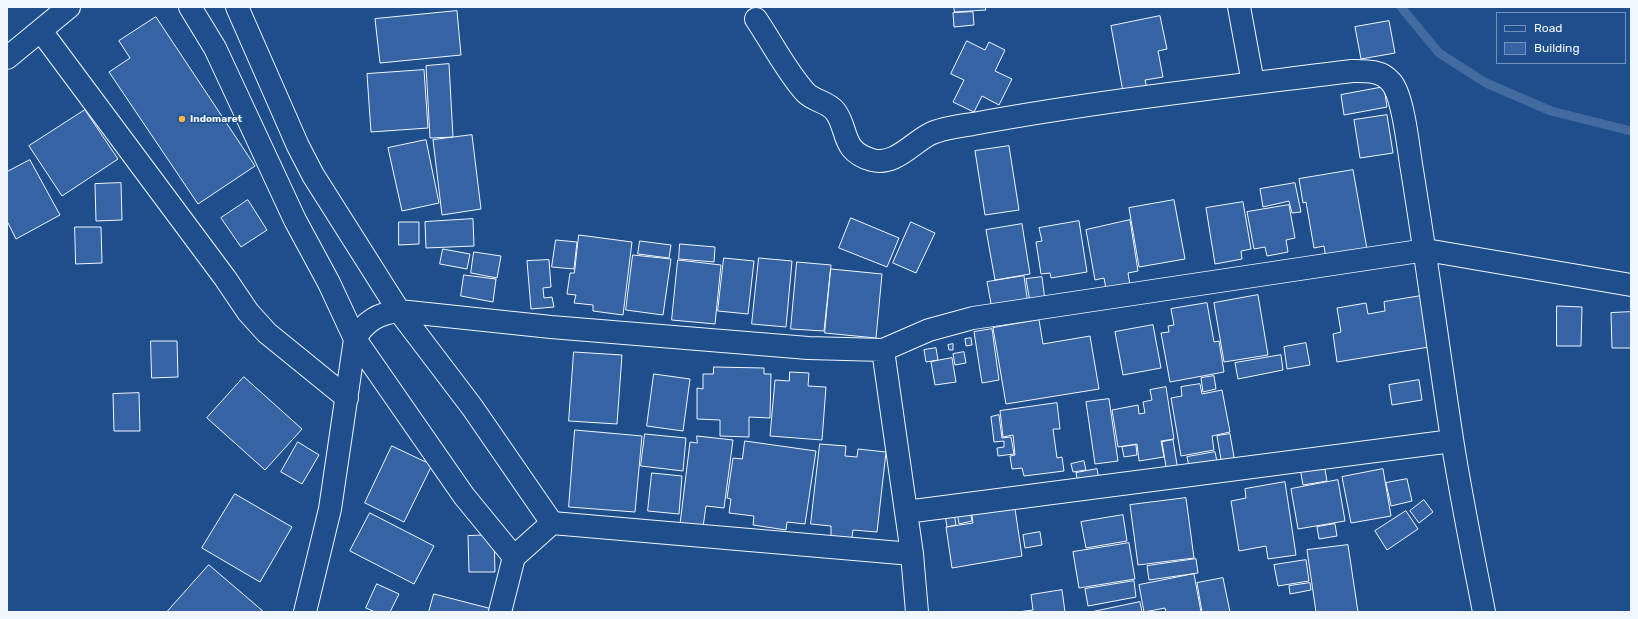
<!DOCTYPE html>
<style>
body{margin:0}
#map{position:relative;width:1638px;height:619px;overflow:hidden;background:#1f4e8c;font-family:Rubik,sans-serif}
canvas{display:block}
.frame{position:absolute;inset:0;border:8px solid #f2f6ff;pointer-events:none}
.legend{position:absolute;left:1496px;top:12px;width:130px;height:52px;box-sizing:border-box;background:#1f4e8c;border:1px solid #7391ba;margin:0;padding:5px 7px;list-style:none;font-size:12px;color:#f2f6ff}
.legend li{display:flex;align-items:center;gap:8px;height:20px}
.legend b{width:20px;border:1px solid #7391ba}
</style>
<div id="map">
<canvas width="1638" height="619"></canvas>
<div class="frame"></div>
<ul class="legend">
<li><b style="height:5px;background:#1f4e8c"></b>Road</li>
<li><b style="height:11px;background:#3563a3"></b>Building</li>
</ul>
</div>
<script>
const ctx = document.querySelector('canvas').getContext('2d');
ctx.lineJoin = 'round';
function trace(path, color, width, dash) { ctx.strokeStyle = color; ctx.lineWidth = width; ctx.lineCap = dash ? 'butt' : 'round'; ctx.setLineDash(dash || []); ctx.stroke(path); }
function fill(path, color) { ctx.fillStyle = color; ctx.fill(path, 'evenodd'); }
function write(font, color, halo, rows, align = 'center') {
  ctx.font = font + ' Rubik,sans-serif'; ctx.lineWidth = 3; ctx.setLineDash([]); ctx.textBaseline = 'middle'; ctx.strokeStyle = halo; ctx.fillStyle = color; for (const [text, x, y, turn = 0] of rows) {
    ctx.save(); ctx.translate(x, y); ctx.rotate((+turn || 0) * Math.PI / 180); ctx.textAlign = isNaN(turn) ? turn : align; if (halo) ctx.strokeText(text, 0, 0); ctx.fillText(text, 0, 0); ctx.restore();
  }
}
trace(new Path2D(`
 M 1401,7 L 1439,53 L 1486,83 L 1551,111 L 1631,131`), '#446ba0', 9);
const building = new Path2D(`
 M 954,7 L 985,7 L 986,10 L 955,12 Z
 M 457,11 L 461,55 L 380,63 L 375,19 Z
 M 973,12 L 974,25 L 954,27 L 953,13 Z
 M 1160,16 L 1167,49 L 1158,51 L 1163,77 L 1145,80 L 1147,88 L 1123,92 L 1111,26 Z
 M 156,17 L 255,166 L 198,204 L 109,72 L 130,58 L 119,41 Z
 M 1389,21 L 1395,53 L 1361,59 L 1355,27 Z
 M 967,41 L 985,50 L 989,42 L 1005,50 L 995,71 L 1012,79 L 999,105 L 982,96 L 974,112 L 953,102 L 964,80 L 951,74 Z
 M 449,64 L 453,137 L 430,138 L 426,66 Z
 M 424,70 L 428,128 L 371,132 L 367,74 Z
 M 1384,87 L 1387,107 L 1344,115 L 1341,95 Z
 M 85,110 L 118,159 L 62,196 L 29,146 Z
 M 1387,115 L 1393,153 L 1360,158 L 1354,120 Z
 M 472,135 L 481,209 L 442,215 L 433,140 Z
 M 426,140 L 439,203 L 402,211 L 388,148 Z
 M 1009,146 L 1019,210 L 985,215 L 975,151 Z
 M 30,160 L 60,215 L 16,239 L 7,221 L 7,172 Z
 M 1353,170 L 1367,249 L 1326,259 L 1324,246 L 1314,248 L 1306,202 L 1303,203 L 1299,179 Z
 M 121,183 L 122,220 L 96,221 L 95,184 Z
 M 1295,183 L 1301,212 L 1292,213 L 1289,201 L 1263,207 L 1260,189 Z
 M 248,200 L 267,230 L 241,247 L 221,218 Z
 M 1174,200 L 1185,259 L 1139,267 L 1129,208 Z
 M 1243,202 L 1251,249 L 1241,251 L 1242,259 L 1215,264 L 1206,208 Z
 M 1289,205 L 1295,238 L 1286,240 L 1288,252 L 1267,256 L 1265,247 L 1254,249 L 1247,212 Z
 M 851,218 L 899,238 L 887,267 L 839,248 Z
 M 473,219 L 474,246 L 426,248 L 425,222 Z
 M 1130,220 L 1138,271 L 1128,273 L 1130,285 L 1106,289 L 1104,278 L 1095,280 L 1086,230 Z
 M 1079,221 L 1087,272 L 1051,278 L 1050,273 L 1041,274 L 1036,242 L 1042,241 L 1039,228 Z
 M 399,222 L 419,222 L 419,244 L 399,245 Z
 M 911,222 L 935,233 L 916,273 L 893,263 Z
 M 1022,224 L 1030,274 L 995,280 L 986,230 Z
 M 75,227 L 101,227 L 102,263 L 76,264 Z
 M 579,235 L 632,242 L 623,315 L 593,311 L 593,305 L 574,303 L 576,295 L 567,294 L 570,273 L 574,273 Z
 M 556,240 L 577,242 L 574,269 L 552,267 Z
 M 640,241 L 671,245 L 669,258 L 638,254 Z
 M 680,244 L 715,247 L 714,262 L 679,259 Z
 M 443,249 L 470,254 L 467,269 L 440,264 Z
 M 474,252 L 501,256 L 497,278 L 471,273 Z
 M 633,255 L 671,259 L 663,315 L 626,310 Z
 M 724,258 L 754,261 L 748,314 L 718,311 Z
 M 759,258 L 792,261 L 786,327 L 752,324 Z
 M 549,260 L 551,287 L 543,288 L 544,298 L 552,297 L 554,307 L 531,309 L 527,261 Z
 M 678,260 L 721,265 L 715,324 L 672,320 Z
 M 797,262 L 831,265 L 824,331 L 791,329 Z
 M 831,269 L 882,274 L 876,338 L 825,333 Z
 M 464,275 L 496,279 L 493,302 L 461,296 Z
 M 1024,276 L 1028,304 L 992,309 L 987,282 Z
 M 1042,277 L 1045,300 L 1030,302 L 1026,279 Z
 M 1258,295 L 1268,355 L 1224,362 L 1214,303 Z
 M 1427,295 L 1435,346 L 1337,362 L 1333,334 L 1341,332 L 1337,308 L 1366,303 L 1368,314 L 1385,311 L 1384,302 Z
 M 1207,303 L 1214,342 L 1219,341 L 1224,372 L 1170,382 L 1161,333 L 1169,332 L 1168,326 L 1174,325 L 1171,309 Z
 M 1557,306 L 1582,307 L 1581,346 L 1557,346 Z
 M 1631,312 L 1631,348 L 1612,348 L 1611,313 Z
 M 1039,320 L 1043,344 L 1090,336 L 1099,389 L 1006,404 L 993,328 Z
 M 1153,325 L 1161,368 L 1123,375 L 1115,332 Z
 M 992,329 L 999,380 L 982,383 L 974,332 Z
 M 971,338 L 972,345 L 966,346 L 965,339 Z
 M 151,341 L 177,341 L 178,377 L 152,378 Z
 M 1306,343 L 1310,365 L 1287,369 L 1284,347 Z
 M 953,344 L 953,350 L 949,350 L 948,345 Z
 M 936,348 L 938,360 L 926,362 L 924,350 Z
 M 574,352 L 622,355 L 617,424 L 569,421 Z
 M 964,352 L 966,363 L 955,365 L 953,354 Z
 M 1281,355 L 1283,370 L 1238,379 L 1235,363 Z
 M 952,358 L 956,382 L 935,385 L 931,362 Z
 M 714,367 L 764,368 L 764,374 L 771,374 L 770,418 L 749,417 L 749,437 L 720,436 L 720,420 L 697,419 L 697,388 L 703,389 L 703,374 L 713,374 Z
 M 790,372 L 809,373 L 808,386 L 826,387 L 822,440 L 770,436 L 775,380 L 789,381 Z
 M 654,374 L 690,379 L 683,431 L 647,426 Z
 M 1214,376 L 1216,389 L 1203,392 L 1201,378 Z
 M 244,377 L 302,429 L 265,470 L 207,418 Z
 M 1419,380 L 1422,400 L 1392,405 L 1389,385 Z
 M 1200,384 L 1202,394 L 1222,390 L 1230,432 L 1212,436 L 1214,450 L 1181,456 L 1171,398 L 1182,396 L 1181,387 Z
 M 1166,387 L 1174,439 L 1161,441 L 1164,457 L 1139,461 L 1137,444 L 1118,447 L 1112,410 L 1138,405 L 1139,414 L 1145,413 L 1143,402 L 1152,400 L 1150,390 Z
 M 139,393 L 140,431 L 114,431 L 113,394 Z
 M 1109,399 L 1118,461 L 1095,464 L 1086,402 Z
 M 1057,403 L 1060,429 L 1053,429 L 1057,458 L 1062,457 L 1064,471 L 1024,476 L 1022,468 L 1012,469 L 1010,456 L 1015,455 L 1013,435 L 1003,437 L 1000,411 Z
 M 999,415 L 1002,438 L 1011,437 L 1014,454 L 998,456 L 997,448 L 1004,447 L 1004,441 L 994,442 L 991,417 Z
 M 575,430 L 642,436 L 635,512 L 569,507 Z
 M 645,434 L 686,438 L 683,471 L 641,466 Z
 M 1230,434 L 1235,463 L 1222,465 L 1217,436 Z
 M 697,436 L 733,440 L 724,508 L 706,506 L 703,527 L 680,524 L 690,442 L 697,443 Z
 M 1173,440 L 1178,471 L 1167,473 L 1162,442 Z
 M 745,441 L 816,451 L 805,524 L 787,522 L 786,530 L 753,525 L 754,516 L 729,513 L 731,499 L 727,498 L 733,458 L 742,459 Z
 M 298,442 L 319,455 L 302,484 L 281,472 Z
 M 820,444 L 846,446 L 845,456 L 857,457 L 858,449 L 886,452 L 877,532 L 853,530 L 852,538 L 831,536 L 831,526 L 811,524 Z
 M 1136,445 L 1137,455 L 1124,457 L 1122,447 Z
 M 392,446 L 432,465 L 404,522 L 365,503 Z
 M 1215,452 L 1218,466 L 1190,471 L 1187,457 Z
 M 1084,461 L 1086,470 L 1073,472 L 1071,464 Z
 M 1324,464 L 1327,481 L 1303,485 L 1300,468 Z
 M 1097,469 L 1099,479 L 1078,483 L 1076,473 Z
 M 1383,469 L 1391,516 L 1351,523 L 1342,477 Z
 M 652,473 L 682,476 L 679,514 L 648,511 Z
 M 1407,479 L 1412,501 L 1391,506 L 1386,483 Z
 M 1338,480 L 1345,521 L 1298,529 L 1291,489 Z
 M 1285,482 L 1296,555 L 1268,559 L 1266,546 L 1239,551 L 1231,501 L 1246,498 L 1245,489 Z
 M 235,494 L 292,527 L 260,582 L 202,548 Z
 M 1186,498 L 1194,558 L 1138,565 L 1130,505 Z
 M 1424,500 L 1433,512 L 1419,523 L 1410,511 Z
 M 1014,502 L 1022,556 L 952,568 L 946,527 L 973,523 L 971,509 Z
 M 969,505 L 972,521 L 959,524 L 956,507 Z
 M 1406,511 L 1418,529 L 1387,550 L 1375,531 Z
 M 370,513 L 434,546 L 414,584 L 350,551 Z
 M 954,513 L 956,525 L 947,527 L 945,515 Z
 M 1123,515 L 1127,541 L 1086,548 L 1081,522 Z
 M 1335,524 L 1337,536 L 1319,539 L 1317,527 Z
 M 1040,532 L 1042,545 L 1025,548 L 1023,535 Z
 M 494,535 L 495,572 L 469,572 L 468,536 Z
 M 1129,543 L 1135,579 L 1079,588 L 1073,552 Z
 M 1348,545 L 1358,612 L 1316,612 L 1307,550 Z
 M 1196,559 L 1198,573 L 1149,580 L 1147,566 Z
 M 1306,560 L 1309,581 L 1278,586 L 1274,565 Z
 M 209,565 L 264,612 L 167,612 Z
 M 1194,574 L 1201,612 L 1166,612 L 1165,608 L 1144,612 L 1139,585 Z
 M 1223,578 L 1230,612 L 1202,612 L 1197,583 Z
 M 1134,581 L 1136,597 L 1088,606 L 1085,589 Z
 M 1310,583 L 1311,590 L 1290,594 L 1289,586 Z
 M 377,584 L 399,594 L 390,612 L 375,612 L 366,608 Z
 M 1062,590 L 1065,612 L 1018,612 L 1033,610 L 1031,595 Z
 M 434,594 L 496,610 L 495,612 L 429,612 Z
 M 1140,602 L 1142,612 L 1091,612 Z`);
fill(building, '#3563a3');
trace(building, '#f2f6ff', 1);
const minor = new Path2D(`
 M 190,7 L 215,48 L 295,220 L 329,283 L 355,339 L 464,496 L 514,557
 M 237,7 L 298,146 L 313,175 L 399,311 L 472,407 L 552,523
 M 1239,7 L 1253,83
 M 756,19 C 771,41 788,74 806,93 C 814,101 828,102 835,111 C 849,129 840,151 872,160 C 895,166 912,143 930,134 C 942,128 959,126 973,124 C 1098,101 1225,87 1352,71 C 1366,71 1381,70 1391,82 C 1403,95 1408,145 1411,164 C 1426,255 1438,347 1452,439 C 1461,497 1473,555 1484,612
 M 41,31 L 225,278 L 248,312 L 267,333 L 347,398
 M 883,350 L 912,554 L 917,612
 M 906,512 L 1452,441
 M 305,612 L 330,509 L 355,339 C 365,321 379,313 399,311 L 551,327 L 808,348 L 883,350 L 929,330 L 973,318 L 1426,250 L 1631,285
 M 500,612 L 514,557 L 552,523 L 912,554`);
const highway = new Path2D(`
 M 7,58 L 69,7`);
trace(minor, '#f2f6ff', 24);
trace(highway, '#f2f6ff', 24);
trace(minor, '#1f4e8c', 22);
trace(highway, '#1f4e8c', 22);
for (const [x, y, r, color] of [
 [182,119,4,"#ffb74d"]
]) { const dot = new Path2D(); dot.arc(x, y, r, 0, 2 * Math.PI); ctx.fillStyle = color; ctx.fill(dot); trace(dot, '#1f4e8c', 1.5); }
write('bold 10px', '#f2f6ff', '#1f4e8c', [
 ["Indomaret",190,119]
], 'left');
</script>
